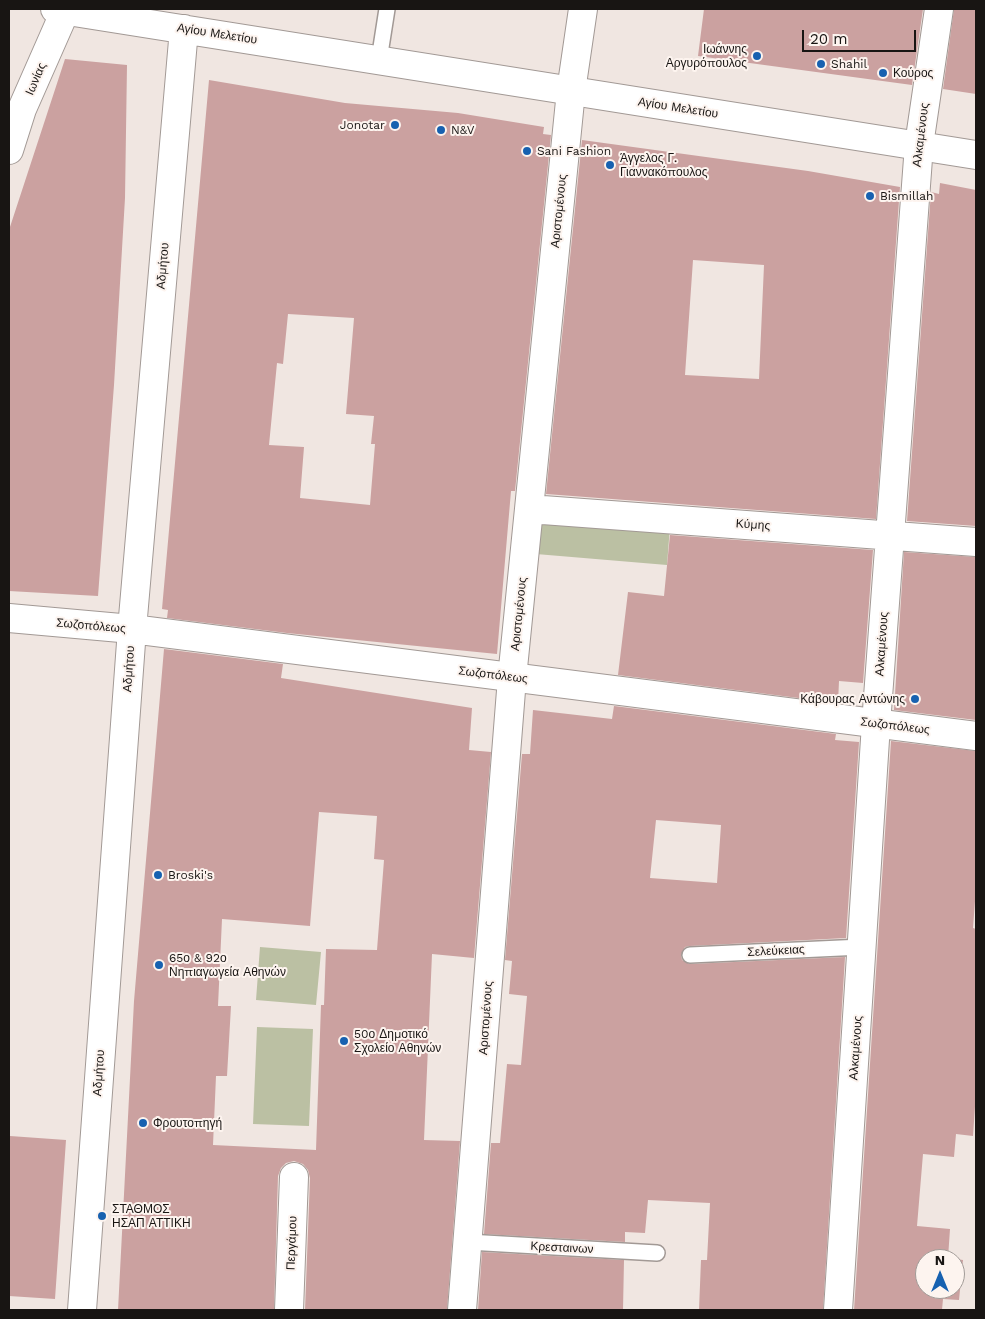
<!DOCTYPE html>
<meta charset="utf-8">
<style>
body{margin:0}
#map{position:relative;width:985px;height:1319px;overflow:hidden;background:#f0e6e1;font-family:"Work Sans",sans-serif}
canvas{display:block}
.frame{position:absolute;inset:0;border:10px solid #181513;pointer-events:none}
.north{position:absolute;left:915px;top:1249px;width:50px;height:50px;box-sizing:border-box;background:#fdf4ef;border:1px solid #a19b97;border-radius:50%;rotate:0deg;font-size:14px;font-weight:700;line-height:20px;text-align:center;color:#181513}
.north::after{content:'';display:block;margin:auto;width:18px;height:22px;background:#1761b0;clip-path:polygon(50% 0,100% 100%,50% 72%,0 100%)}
.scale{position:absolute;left:802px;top:30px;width:114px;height:22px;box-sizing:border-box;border:2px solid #181513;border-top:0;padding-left:6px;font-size:15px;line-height:18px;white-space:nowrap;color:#181513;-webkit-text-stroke:4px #fdf4ef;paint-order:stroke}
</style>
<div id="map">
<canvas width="985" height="1319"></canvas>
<div class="frame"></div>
<div class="north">N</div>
<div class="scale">20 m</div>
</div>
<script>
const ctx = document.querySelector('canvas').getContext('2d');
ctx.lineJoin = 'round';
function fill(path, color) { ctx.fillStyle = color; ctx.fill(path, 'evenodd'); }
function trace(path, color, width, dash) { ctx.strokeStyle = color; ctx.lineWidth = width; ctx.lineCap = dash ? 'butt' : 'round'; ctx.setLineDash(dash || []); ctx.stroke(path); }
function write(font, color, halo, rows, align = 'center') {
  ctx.font = font + ' "Work Sans",sans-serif'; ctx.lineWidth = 4; ctx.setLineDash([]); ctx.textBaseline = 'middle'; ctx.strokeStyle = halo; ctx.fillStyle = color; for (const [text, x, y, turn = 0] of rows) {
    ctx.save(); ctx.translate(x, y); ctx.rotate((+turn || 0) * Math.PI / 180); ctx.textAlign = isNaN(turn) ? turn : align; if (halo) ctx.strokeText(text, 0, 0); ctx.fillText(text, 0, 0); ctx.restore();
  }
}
fill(new Path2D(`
 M 539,516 L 670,526 L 667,565 L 536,554 Z
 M 260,947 L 321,952 L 316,1005 L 256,1000 Z
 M 257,1027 L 313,1029 L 309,1126 L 253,1124 Z`), '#bbc0a3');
fill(new Path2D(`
 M 704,9 L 923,9 L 912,85 L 698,56 Z
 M 954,9 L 976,9 L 976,94 L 943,89 Z
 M 65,59 L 127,65 L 125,198 L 114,385 L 98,596 L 9,591 L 9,230 Z
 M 209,80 L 345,103 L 458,113 L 544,127 L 543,134 L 551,135 L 515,491 L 511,491 L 497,654 L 287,633 L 167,618 L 168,610 L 162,609 ZM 288,314 L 354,318 L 346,414 L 374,416 L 371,444 L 375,444 L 370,505 L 300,498 L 304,447 L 269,445 L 277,363 L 283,364 Z
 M 582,140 L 808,171 L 900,187 L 876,519 L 546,494 ZM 693,260 L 764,265 L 759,379 L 685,375 Z
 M 940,183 L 976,190 L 976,526 L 907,521 L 931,192 L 939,194 Z
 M 670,535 L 873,550 L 863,683 L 839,681 L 838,703 L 618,675 L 628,592 L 664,596 Z
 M 904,552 L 976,557 L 976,720 L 894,710 Z
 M 164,649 L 283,664 L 281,678 L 472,708 L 469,750 L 491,752 L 474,958 L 432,954 L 424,1140 L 460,1141 L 447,1310 L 305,1310 L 310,1178 L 308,1170 L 303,1164 L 294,1161 L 286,1163 L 281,1168 L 278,1176 L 274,1310 L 118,1310 L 134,1001 ZM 319,812 L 377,816 L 374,859 L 384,860 L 377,950 L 326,949 L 324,1005 L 321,1005 L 316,1150 L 213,1145 L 216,1076 L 227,1076 L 231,1006 L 218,1006 L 222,919 L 310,926 Z
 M 614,706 L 836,734 L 835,740 L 859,742 L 846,938 L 690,946 L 685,947 L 681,955 L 682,960 L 690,964 L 845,957 L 823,1310 L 699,1310 L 701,1260 L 707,1260 L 710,1203 L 648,1200 L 645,1233 L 625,1232 L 625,1242 L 484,1234 L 491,1143 L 500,1143 L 507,1064 L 521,1065 L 527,996 L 509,994 L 512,961 L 505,960 L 522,754 L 530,754 L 533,710 L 612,719 ZM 656,820 L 721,825 L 717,883 L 650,878 Z
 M 891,741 L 976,751 L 976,888 L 973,928 L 976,929 L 976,1092 L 973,1136 L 956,1134 L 954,1157 L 923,1154 L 917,1226 L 950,1229 L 948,1258 L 963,1260 L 959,1300 L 943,1299 L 942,1310 L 854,1310 ZM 925,1259 L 955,1259 L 955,1289 L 925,1289 Z
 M 10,1136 L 66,1140 L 55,1299 L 9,1296 Z
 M 482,1252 L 624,1260 L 623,1310 L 478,1310 Z`), '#cba1a0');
const lane = new Path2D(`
 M 379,60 L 387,9
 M 690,955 L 862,947
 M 468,1242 L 657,1253`);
const street = new Path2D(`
 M 9,150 L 22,109 L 66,9
 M 529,509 L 976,542
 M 9,618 L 132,629
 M 289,1310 L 294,1177
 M 462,1310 L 512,678 L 571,91 L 583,9
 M 838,1310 L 876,724 L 919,145 L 939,9`);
const secondary = new Path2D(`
 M 55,9 L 976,155
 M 132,629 L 976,736
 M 82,1310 L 132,629 L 184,29`);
trace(lane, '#a29995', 18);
trace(street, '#a29995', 30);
trace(secondary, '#a29995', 30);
trace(lane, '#fff', 15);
trace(street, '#fff', 28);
trace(secondary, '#fff', 28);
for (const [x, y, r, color] of [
 [757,56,5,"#1761b0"],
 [821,64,5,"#1761b0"],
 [883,73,5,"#1761b0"],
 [395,125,5,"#1761b0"],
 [441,130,5,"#1761b0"],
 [527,151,5,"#1761b0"],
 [610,165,5,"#1761b0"],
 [870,196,5,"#1761b0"],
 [915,699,5,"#1761b0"],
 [158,875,5,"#1761b0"],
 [159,965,5,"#1761b0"],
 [344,1041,5,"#1761b0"],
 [143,1123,5,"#1761b0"],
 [102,1216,5,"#1761b0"]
]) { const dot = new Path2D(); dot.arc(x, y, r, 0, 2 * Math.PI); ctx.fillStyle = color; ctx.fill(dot); trace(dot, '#fdf4ef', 2); }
write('12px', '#181513', '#fdf4ef', [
 ["Αγίου Μελετίου",217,34,9],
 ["Ιωνίας",36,79,-67],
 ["Αγίου Μελετίου",678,108,9],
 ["Αλκαμένους",921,135,-83],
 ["Αριστομένους",559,211,-84],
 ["Αδμήτου",163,266,-85],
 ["Κύμης",753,525,4],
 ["Αριστομένους",519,614,-84],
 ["Σωζοπόλεως",91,626,5],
 ["Αλκαμένους",882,644,-86],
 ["Αδμήτου",129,669,-86],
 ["Σωζοπόλεως",493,675,7],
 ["Σωζοπόλεως",895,726,7],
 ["Σελεύκειας",776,951,-3],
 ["Αριστομένους",486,1018,-86],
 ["Αλκαμένους",856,1048,-86],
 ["Αδμήτου",99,1073,-86],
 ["Περγάμου",292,1243,-88],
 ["Κρεσταινων",562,1248,3]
]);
write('12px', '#181513', '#fdf4ef', [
 ["Ιωάννης",747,49,"right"],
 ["Αργυρόπουλος",747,63,"right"],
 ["Shahil",831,64],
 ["Κούρος",893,73],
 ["Jonotar",385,125,"right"],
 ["N&V",451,130],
 ["Sani Fashion",537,151],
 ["Άγγελος Γ.",620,158],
 ["Γιαννακόπουλος",620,172],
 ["Bismillah",880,196],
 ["Κάβουρας Αντώνης",905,699,"right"],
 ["Broski's",168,875],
 ["65ο & 92ο",169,958],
 ["Νηπιαγωγεία Αθηνών",169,972],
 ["50ο Δημοτικό",354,1034],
 ["Σχολείο Αθηνών",354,1048],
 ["Φρουτοπηγή",153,1123],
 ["ΣΤΑΘΜΟΣ",112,1209],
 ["ΗΣΑΠ ΑΤΤΙΚΗ",112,1223]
], 'left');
</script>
